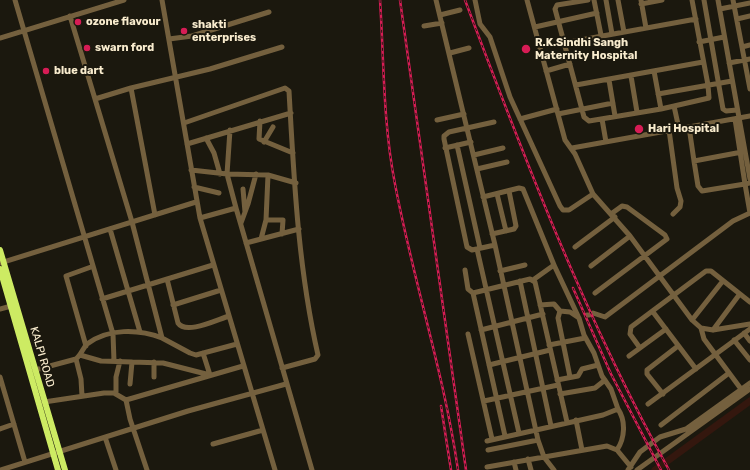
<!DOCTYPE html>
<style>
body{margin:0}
canvas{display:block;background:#1b180e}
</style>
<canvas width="750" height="470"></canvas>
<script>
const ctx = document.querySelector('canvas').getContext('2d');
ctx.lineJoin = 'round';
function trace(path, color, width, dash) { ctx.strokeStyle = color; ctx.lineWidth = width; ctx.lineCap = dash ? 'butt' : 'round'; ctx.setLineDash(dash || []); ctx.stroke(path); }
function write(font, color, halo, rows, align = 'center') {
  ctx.font = font + ' Rubik,sans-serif'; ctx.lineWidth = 4; ctx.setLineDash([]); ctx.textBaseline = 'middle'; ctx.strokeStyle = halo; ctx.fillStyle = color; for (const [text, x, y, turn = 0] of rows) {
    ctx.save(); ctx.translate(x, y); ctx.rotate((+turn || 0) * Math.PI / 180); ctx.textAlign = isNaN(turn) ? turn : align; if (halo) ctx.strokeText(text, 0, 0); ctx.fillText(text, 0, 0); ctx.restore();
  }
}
trace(new Path2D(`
 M 655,470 L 750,401`), '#34170e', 7);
trace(new Path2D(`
 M 15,0 L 113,334 L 114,361
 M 162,0 L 200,218 L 275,470
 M 436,0 L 495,245 L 538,440 L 544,457 L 554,470
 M 475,0 L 480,24 L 490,37 L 510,97 L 560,206 L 563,210 L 569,210 L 593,194
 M 527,0 L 565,140 L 575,154 L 593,194 L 630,236 L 692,320 L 701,328 L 704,339 L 741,389
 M 588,0 L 557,5 L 555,9 L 584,117 L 589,121 L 661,109 L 709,98 L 708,85 L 692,0
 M 594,0 L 601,35
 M 606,0 L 612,34
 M 618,0 L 624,32
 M 641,0 L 646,28
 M 704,0 L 723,109 L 726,111 L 737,110
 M 718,0 L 750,179
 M 733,0 L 750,89
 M 641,4 L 662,0
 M 720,9 L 750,3
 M 440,15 L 460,10
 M 70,16 L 132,222 L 162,338 L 190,353 L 196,355 L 237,344
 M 737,19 L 750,16
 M 424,26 L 442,23
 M 535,27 L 597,13
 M 0,38 L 124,0
 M 169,39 L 192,36 L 269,12
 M 699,42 L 724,37
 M 564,43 L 696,19
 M 742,47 L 750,45
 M 450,53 L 469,48
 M 729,63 L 750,59
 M 546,71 L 570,64
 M 654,71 L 661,109
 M 631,76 L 637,112
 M 609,80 L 615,116
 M 576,85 L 703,62
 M 131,88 L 155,215
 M 658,94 L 732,81
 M 95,99 L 131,88 L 210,69 L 282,47
 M 674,106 L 679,129
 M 558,114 L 613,103
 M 520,119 L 557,109
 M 602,119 L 606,142
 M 437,120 L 464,114
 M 260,121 L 259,139 L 293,153
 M 494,122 L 449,132 L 444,136 L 444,139 L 467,247 L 472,250 L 495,245
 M 184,123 L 285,88 L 289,91 C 294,179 298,268 318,355 L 315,359 L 282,368
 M 689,127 L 694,161 L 742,152
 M 669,130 L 677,188 L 681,201 L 680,207 L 673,214
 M 206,138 L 214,153 L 220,174
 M 264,142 L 273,127
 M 187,144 L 291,113
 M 457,145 L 480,248
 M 445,148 L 471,142
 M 572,148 L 750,116
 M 474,155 L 503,148
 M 694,161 L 698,186 L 702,191 L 745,184 L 735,119
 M 477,169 L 507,162
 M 191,170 L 227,174 L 268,175 L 296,183
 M 194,187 L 219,193
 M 243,189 L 245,212
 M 497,194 L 506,231
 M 483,197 L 519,188 L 523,189 L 554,265 L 578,316
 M 236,208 L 312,470
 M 200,218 L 236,208 L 227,174 L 230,130
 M 266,220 L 283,220 L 282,234
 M 241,223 L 248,204 L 256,174
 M 110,229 L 140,332
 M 492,234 L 514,229 L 516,226 L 509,191
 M 261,239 L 266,220 L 268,175
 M 246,243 L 299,229
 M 575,247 L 615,217
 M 477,249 L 519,433
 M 0,263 L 196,202
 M 591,266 L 630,236
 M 465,270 L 468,289 L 473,293
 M 500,271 L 525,265
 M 167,279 L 178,323 C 186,335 216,320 229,316
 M 533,280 L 554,265
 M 520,281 L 551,426
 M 595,293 L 667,239 L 665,235 L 627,207 L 622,206 L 611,214
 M 102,299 L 213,265
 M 173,305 L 221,290
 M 0,309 L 11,306
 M 560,311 L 558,318 L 570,377
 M 653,312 L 696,369
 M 593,313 L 605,317 L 733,221 L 750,213 L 745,184 L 750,183
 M 587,315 L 589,315
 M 692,320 L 722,282
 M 701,328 L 713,330 L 750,324
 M 481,330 L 543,314
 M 713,330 L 739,295
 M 744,333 L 750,341
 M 468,334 L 492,439
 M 734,340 L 750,360
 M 549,345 L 585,338
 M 86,346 L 66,276 L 91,267
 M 640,348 L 630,334 L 631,327 L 706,271 L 711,271 L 750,302
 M 80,355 L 101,361 L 163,363 L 210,375 L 203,353
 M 629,356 L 666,329
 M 76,359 L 81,379 L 82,396
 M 154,362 L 154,377
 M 489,365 L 550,350
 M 35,370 L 76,359 C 81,355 83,348 87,344 C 108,328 139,329 162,338
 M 0,377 L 25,462
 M 557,380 L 578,376 L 582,369 L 598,365
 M 130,384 L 132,362
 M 116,394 L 116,377 L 120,361
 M 560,394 L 595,388 L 605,380
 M 663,394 L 647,374 L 647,370 L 678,346
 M 126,400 L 243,366
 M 484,401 L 558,385
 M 44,402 L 104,393 L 114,393 L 126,400 L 130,419 L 147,470
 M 648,404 L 750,329
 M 576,420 L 582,450
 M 661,425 L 729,373
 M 0,429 L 14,424
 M 505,436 L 473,293 L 530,279 L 535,282 L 567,422
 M 105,437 L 116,470
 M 487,441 L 603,415 L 618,409 L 611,389 L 602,376 L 594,353 L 584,335 L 579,318 L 570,312 L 560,311 L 554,304 L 540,305
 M 213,444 L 263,430
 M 488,450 L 538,440
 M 617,450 C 625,438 626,421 618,409
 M 528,459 L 531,470
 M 514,462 L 516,470
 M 487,467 L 607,446 L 617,450 L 631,467
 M 1,470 L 188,411 L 286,384
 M 628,470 L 640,452 L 660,437 L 686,429 L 750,383
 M 637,470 L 750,389`), '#74603e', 5);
trace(new Path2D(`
 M 0,250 L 65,470
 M 0,269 L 58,470`), '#cdeb63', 6);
const rail = new Path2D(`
 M 380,0 C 384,61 383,124 395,184 C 413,280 444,373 458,470
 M 400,0 L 466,470
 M 465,0 C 525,160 586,320 669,470
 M 573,288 L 611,374 L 661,470
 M 441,406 L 451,470`);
trace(rail, '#d71c55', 2.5);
trace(rail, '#1b180e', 1, [3]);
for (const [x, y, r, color] of [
 [78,22,4,"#d71c55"],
 [184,31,4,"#d71c55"],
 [87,48,4,"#d71c55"],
 [526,49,5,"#d71c55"],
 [46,71,4,"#d71c55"],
 [639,129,5,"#d71c55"]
]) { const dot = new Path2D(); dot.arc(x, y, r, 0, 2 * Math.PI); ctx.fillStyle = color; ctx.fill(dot); trace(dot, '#1b180e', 1.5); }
write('bold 11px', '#f9ecce', '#1b180e', [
 ["ozone flavour",86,22],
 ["shakti",192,25],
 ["enterprises",192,38],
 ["R.K.Sindhi Sangh",535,43],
 ["Maternity Hospital",535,56],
 ["swarn ford",95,48],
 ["blue dart",54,71],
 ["Hari Hospital",648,129]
], 'left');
write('11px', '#f9ecce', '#1b180e', [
 ["KALPI ROAD",42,357,74]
]);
</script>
